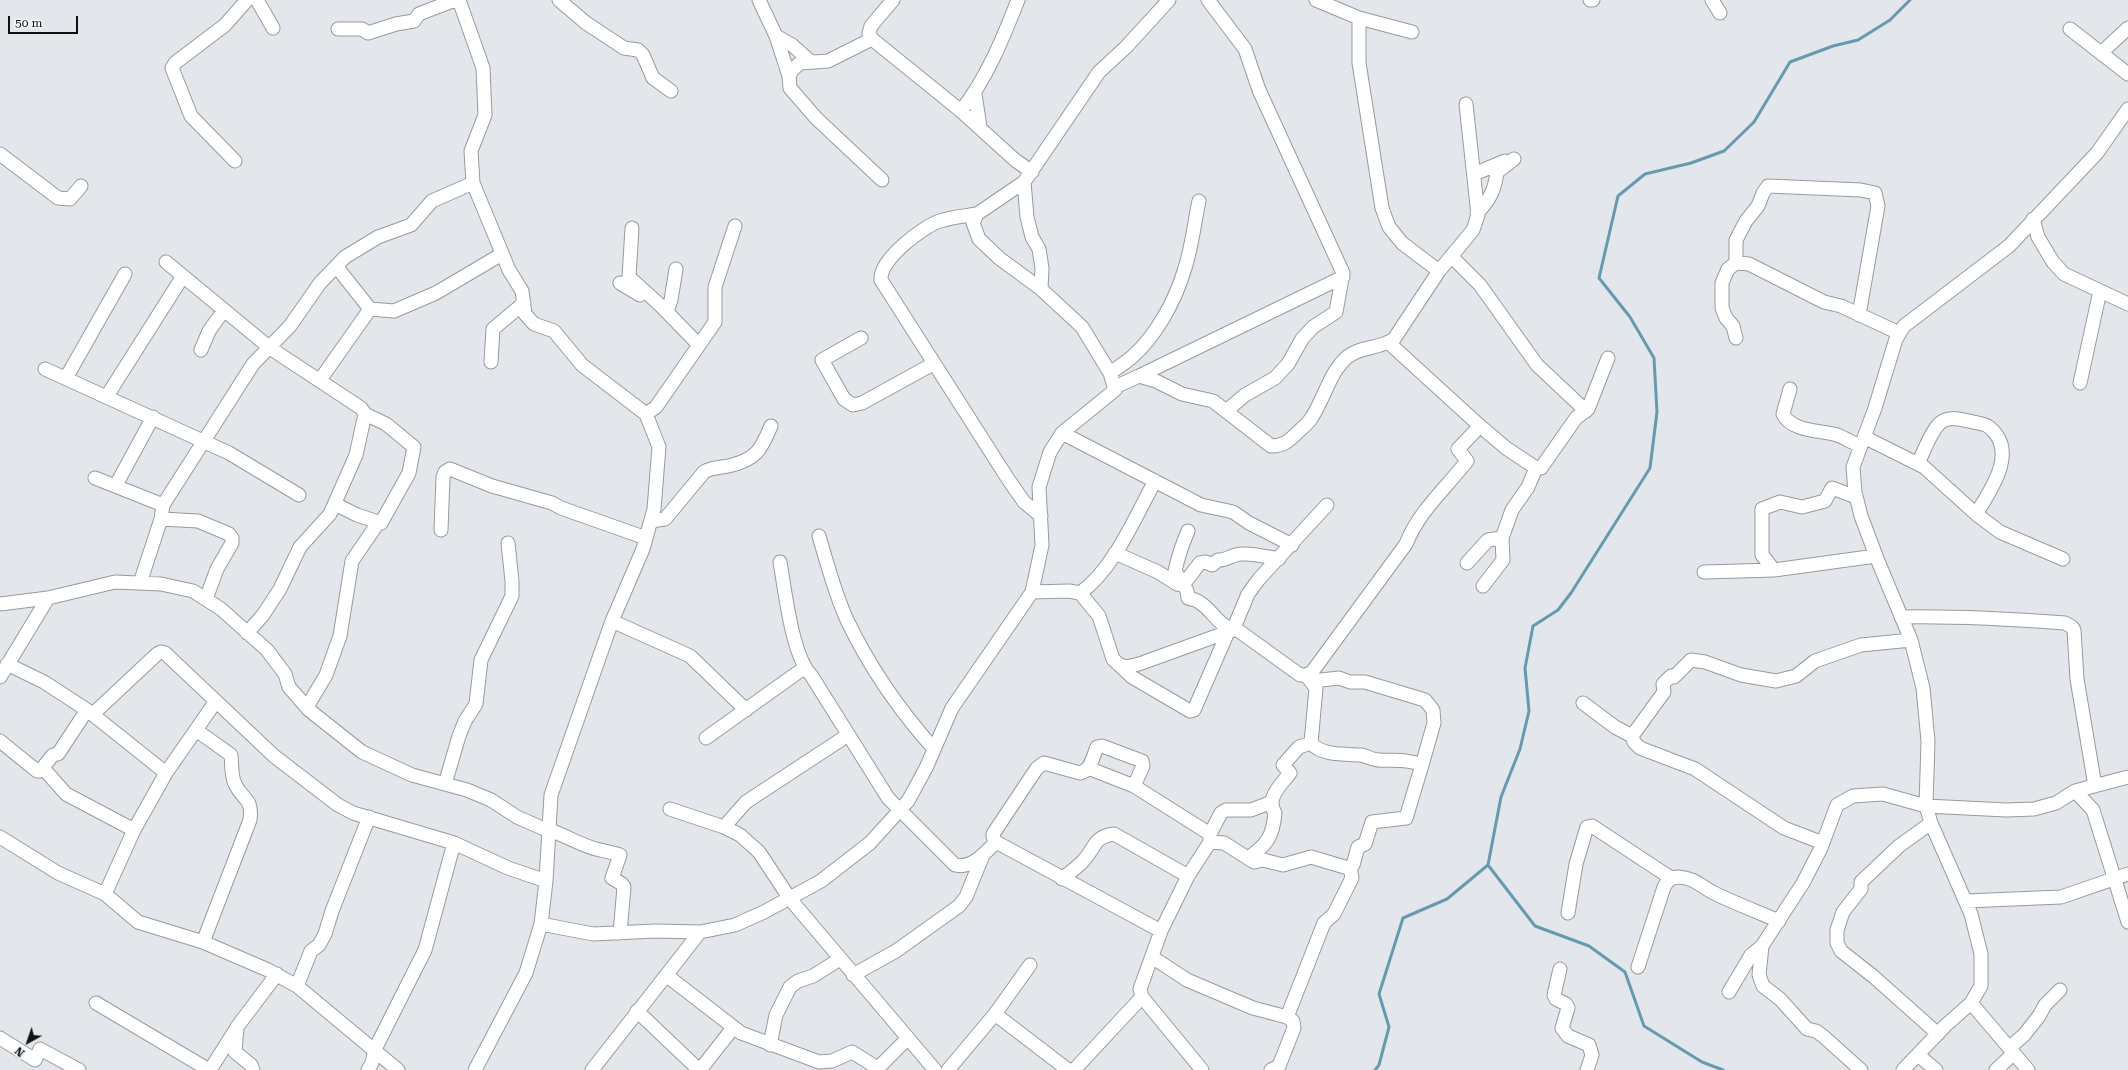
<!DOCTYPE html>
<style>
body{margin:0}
#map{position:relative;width:2128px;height:1070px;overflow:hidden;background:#e3e7eb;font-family:"Roboto Serif",serif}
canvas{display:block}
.north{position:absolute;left:8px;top:1022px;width:40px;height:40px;-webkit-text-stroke:3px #f0f5f8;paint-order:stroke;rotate:220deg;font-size:11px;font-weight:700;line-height:16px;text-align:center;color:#0f1112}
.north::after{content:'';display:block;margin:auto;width:14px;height:18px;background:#0f1112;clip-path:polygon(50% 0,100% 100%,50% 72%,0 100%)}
.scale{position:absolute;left:8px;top:16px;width:70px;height:18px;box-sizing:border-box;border:2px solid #0f1112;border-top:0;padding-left:5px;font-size:12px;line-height:14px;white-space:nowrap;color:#0f1112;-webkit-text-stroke:3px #f0f5f8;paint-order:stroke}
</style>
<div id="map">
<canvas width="2128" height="1070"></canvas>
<div class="north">N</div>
<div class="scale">50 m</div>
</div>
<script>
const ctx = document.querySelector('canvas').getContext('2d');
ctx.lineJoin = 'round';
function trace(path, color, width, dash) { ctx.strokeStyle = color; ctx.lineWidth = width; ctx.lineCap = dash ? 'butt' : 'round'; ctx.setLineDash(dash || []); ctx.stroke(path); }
trace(new Path2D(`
 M 1488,865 L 1535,926 L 1589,946 L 1625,972 L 1644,1026 L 1702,1062 L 1723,1070
 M 1375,1070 L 1379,1065 L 1389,1027 L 1379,994 L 1403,918 L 1447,899 L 1488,865 L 1501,797 L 1520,749 L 1529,711 L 1525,668 L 1533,626 L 1558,610 L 1571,593 L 1650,468 L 1657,412 L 1654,358 L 1630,317 L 1599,278 L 1618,196 L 1645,174 L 1691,163 L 1724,151 L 1754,122 L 1790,62 L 1833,46 L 1858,40 L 1890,20 L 1910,0`), '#659baf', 3);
const minor = new Path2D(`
 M 257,0 L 273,28
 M 459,0 L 483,68 L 485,115 L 471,151 L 473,183 L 509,270 L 522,291 L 525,314 L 534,324 L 554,331 L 582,365 L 646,414 L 659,447 L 654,509 L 643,549 L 612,621 L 551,795 L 546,881 L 541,924 L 526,973 L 475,1070
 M 559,0 L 586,23 L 624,48 L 638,50 L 643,55 L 653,78 L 671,91
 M 759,0 L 776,36 L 789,76 L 790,88 L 816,118 L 882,180
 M 1208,0 L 1245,49 L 1259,90 L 1343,273 L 1336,312 L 1313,327 L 1302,339 L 1288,364 L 1275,378 L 1245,395 L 1226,411
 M 1316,0 L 1359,18 L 1412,32
 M 1590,0 L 1593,0
 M 1712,0 L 1720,13
 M 1359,18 L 1359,63 L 1382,208 L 1389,227 L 1402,243 L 1439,271
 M 338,29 L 362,29 L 368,33 L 396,24 L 414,21 L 419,14 L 455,0
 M 2070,29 L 2128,74
 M 776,36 L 792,45 L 810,61
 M 872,39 L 869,33 L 871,26 L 893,0
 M 2101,53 L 2128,28
 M 789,76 L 792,70 L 800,63 L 828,61 L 872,39 L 961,111 L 1015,160 L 1032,172
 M 975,94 L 980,127
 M 961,111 C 987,78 1003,38 1018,0
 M 0,154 L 58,198 L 70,199 L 81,186
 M 235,161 L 191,116 L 172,68 L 175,63 L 225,25 L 247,0
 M 1474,174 L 1505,161
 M 1024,182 L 1027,217 L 1032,237 L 1039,249 L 1042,268 L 1041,289
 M 1477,213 C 1490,200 1495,189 1497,172 L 1514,159
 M 977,214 C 965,216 952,217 940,221 C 922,227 879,260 881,280 L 1008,479 L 1024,502 L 1041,516
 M 2033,219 L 2038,237 L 2053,262 L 2064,274 L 2128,304
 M 632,228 L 629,277 L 660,305 L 699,345
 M 1451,256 L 1480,285 L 1537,365 L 1586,411
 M 166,262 L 270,348 L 361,408 L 365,414 L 386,424 L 414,447 L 409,473 L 381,523 L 357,515 L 335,504
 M 1736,263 L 1736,240 L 1746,221 L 1758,206 L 1763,193 L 1768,186 L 1861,190 L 1875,193 L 1878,206 L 1859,315
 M 336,266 L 370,309
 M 620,283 L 640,295
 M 667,312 L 671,300 L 676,269
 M 861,338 L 822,360 L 844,399 L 853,405 L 862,403 L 933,364
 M 1736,338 L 1733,326 L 1726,318 L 1722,308 L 1722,283 L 1728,269 L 1736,263 L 1749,264 L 1824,302 L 1841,306 L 1899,333
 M 1389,343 L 1480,426 L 1506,448 L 1536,468 L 1541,468 L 1576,418 L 1588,409 L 1608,358
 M 201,350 L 209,331 L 224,310
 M 491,362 L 493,329 L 524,303
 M 45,369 L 229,453 L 299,495
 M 1110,373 C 1117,368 1125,363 1132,357 C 1156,336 1175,301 1184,271 C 1192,248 1194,224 1199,201
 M 1139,376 L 1343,277
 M 66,378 L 125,274
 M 320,380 L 370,309 L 394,311 L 436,293 L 502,254
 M 2080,383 L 2100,291
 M 1115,387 L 1139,376 L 1156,381 L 1182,394 L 1213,401 L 1271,446 C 1283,446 1289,441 1297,433 C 1302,428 1309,423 1312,417 C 1324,399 1329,374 1346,358 C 1359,346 1380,349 1394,339 L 1439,271 L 1473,230 L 1478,215 L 1466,104
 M 1790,389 L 1783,414 C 1792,432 1820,430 1837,435 C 1845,438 1853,443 1860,446
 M 107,396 L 183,276
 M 646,414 L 656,407 L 715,322 L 715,287 L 735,226
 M 1062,433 L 1201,505 L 1233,512 L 1249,523 L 1292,545
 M 1864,437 L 1924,467 L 1976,514 L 2000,532 L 2063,559
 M 1918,464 C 1923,453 1931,431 1940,423 C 1948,416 1958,419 1969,421 C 1974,423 1984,423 1989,427 C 2019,451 1991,490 1976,514
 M 95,478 L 163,505
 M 116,485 L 153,417
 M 161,519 L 198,521 L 229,534 L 232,538 L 232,543 L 217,569 L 206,599
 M 651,521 L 665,519 L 704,472 C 712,467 719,468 728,466 C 756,460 761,450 771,426
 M 441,530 L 443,477 L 445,472 L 450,469 L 492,486 L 552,503 L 561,508 L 646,538
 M 1188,531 C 1182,545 1178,557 1175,571 L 1187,591 L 1188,598 C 1192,600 1195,599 1199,602 C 1214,611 1218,628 1239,631 L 1300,675 L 1306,675 L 1312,672 L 1406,544 C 1419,511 1446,488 1467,461 L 1458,449 L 1480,426
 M 819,536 C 827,563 835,594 847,620 C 869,666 900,711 934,749
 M 1115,553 L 1158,572 L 1177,584 L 1183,585
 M 780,562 C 785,590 792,656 811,675 L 888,798 L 955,865 C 972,869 985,853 996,842
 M 1467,563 L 1488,540 L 1502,538
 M 1774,570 L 1762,555 L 1762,509 L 1780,502 L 1802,507 L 1825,501 L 1832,488 L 1856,497
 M 1704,572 L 1774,570 L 1876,556
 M 140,583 L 161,519 L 163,505 L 253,364 L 290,326 L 320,283 L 345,257 L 378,237 L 411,225 L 432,201 L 473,183
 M 1183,585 L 1200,563 L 1206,562 L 1212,565 L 1218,560 C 1226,561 1233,554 1241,554 C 1253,553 1267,557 1279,559
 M 1483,586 L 1503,560 L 1502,538 L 1512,510 L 1528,487 L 1536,468
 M 1032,592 L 1069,591 L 1080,593 L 1099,616 L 1113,659 L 1132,677 L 1190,711 L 1194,710 L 1228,632
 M 1080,593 C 1114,569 1135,517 1155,481
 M 0,604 L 48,598 L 115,582 L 161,584 L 193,591 L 221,609 L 267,650 L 285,674 L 289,687 L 309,710 L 362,752 L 412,775 L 467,790 L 491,800 L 517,817 L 549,831
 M 1901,617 C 1956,616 2010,619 2065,623 L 2072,627 L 2074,630 L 2077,679 L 2095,786
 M 612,621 L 690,656 L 746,710
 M 247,633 L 263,615 L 280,589 L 300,547 L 330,514 L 356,455 L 365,414
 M 7,664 L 44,682 L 87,710 L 166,773
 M 1118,664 L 1126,667 L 1139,664 L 1233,630 L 1248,594 L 1259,579 L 1327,505
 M 1306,675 L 1316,688 L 1311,743
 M 0,677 L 48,598
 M 1583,703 L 1615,727 L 1632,736 L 1634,742 L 1640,748 L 1695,769 L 1784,828 L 1823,843
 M 307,707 L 326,675 L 340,636 L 352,561 L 378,523
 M 93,714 L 157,654 L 161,652 L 165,653 L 274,756 L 338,805 L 353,813 L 454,843 L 508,868 L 546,881
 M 196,730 L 231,755 C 232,764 231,776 235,784 C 242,800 253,797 250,820 L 203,942
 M 1632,736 L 1664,692 L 1663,684 L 1671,676 L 1674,677 L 1691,660 L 1705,662 L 1741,675 L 1776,681 L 1796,676 L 1815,661 L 1861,645 L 1911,640
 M 706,738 L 804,668
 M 0,741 L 37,771 L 40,771 L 53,755 L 58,754 L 87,710
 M 1311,743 C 1322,756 1345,754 1361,755 C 1367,756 1373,760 1379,760 C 1395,761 1408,759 1422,765 L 1434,723 L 1433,710 L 1425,700 L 1365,682 L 1350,682 L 1339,678 L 1312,681
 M 43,768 L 66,794 L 134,830
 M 1088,768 L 1134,786 L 1210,834
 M 445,784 L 459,736 L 465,721 L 476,704 L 481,660 L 512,596 L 512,581 L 508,543
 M 1134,786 L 1143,766 L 1142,761 L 1102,746 L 1097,747 C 1093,756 1091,771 1080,773 L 1044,763 L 1037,768 L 993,834 L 993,837 L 996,842 L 1161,931
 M 2075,791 L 2093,810 L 2128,922
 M 670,809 L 724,827 L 740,835 L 759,852 L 790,899 L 935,1070
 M 1931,823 L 1899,846 L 1861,882 L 1861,889 L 1843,912 L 1837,930 L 1837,943 L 1841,951 L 1874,977 L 1938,1034
 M 724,827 L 746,802 L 848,735
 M 549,830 C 565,835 580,845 596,849 C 604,851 611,852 620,855 L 612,878 L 622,884 L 624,887 L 620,933
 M 0,837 L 58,873 L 105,894 L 138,922 L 203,942 L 268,970 L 297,986 L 398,1070
 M 1210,842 L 1224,843 L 1254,862 L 1263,860 L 1283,865 L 1311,857 L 1348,868 L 1353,865 L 1358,847 L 1365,844 L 1372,822 L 1406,818 L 1422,765
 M 1248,858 C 1267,845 1273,836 1275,813 C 1265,798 1282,784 1290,773 L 1283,765 L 1299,747 L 1311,743
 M 1062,879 C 1069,873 1078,867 1084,860 C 1096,847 1093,837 1114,834 L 1188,876
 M 105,894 L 134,830 L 166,773 L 216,701
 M 1966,901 L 2061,897 L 2128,874
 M 1568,913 L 1576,864 L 1587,827 L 1592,826 L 1671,878
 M 541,924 L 593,934 L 655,931 L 700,932 L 735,925 L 764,912 L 821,881 L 870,843 L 908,801 L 926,768 L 952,708 L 1032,592 L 1042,545 L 1039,487 L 1050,452 L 1062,433 L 1115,390 L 1110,373 L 1082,327 L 1041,289 L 999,258 L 979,239 L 973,223 L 977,214 L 1024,182 L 1099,72 L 1126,47 L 1169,0
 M 1762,946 L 1759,975 L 1763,986 L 1780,999 L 1807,1029 L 1816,1031 L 1823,1036 L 1861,1070
 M 1152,957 L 1187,980 L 1253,1008 L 1287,1017 L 1293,1021 L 1294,1028 L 1279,1066 L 1271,1070
 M 1638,967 L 1664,887 C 1667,881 1671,877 1678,877 C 1696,878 1701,887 1716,894 C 1737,904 1758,912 1779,921
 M 1560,969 L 1554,995 L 1556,999 L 1566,1004 L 1568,1008 L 1562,1028 L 1568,1036 L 1589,1045 L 1592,1055 L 1587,1070
 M 666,975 L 741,1033 L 819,1062 L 832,1061 L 852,1052 L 876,1067 L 880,1066 L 907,1039
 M 853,975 L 896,951 L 959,906 L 966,897 L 983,855
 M 297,986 L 311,951 L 319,945 L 325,934 L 332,911 L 369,817
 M 1729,992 L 1751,955 L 1762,946 L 1803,883 L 1821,848 L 1837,805 L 1853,796 L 1883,794 L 1926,806 L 2006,810 L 2034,809 L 2056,803 L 2075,791 L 2128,777
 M 96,1003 L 209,1070
 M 1971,1003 L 2028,1070
 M 637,1011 L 699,1070
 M 995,1014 L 1068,1070
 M 1287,1017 L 1324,923 L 1334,914 L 1352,878 L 1350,867
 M 0,1038 L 35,1060 L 40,1049 L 79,1070
 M 770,1045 L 776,1015 L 790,987 L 798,981 L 813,976 L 840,959
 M 2009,1048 L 2024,1035 L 2039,1016 L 2045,1005 L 2060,990
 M 1918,1055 L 1936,1070
 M 210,1070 L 236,1029
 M 253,1070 L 251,1065 L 235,1052 L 237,1027 L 277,974
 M 368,1070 L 372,1063 L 375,1049 L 425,950 L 454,843
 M 592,1070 L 700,932
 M 700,1070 L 733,1028
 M 948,1070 L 995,1014 L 1030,965
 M 1074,1070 L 1142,997
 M 1202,1070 L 1142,997 L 1140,989 L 1161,931 L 1188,876 L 1210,842 L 1210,834 L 1221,813 L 1226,810 L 1251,810 L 1272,802
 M 1903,1070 L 1945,1026 L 1971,1003 L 1981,986 L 1981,954 L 1971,914 L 1931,823 L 1926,806 L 1928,741 L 1923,688 L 1911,640 L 1878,561 L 1861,516 L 1855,492 L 1853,467 L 1875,408 L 1896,339 L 1904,326 L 2009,246 L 2097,153 L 2128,109
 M 1996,1070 L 2013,1054`);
trace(minor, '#969b9e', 15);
trace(minor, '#fff', 13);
</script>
